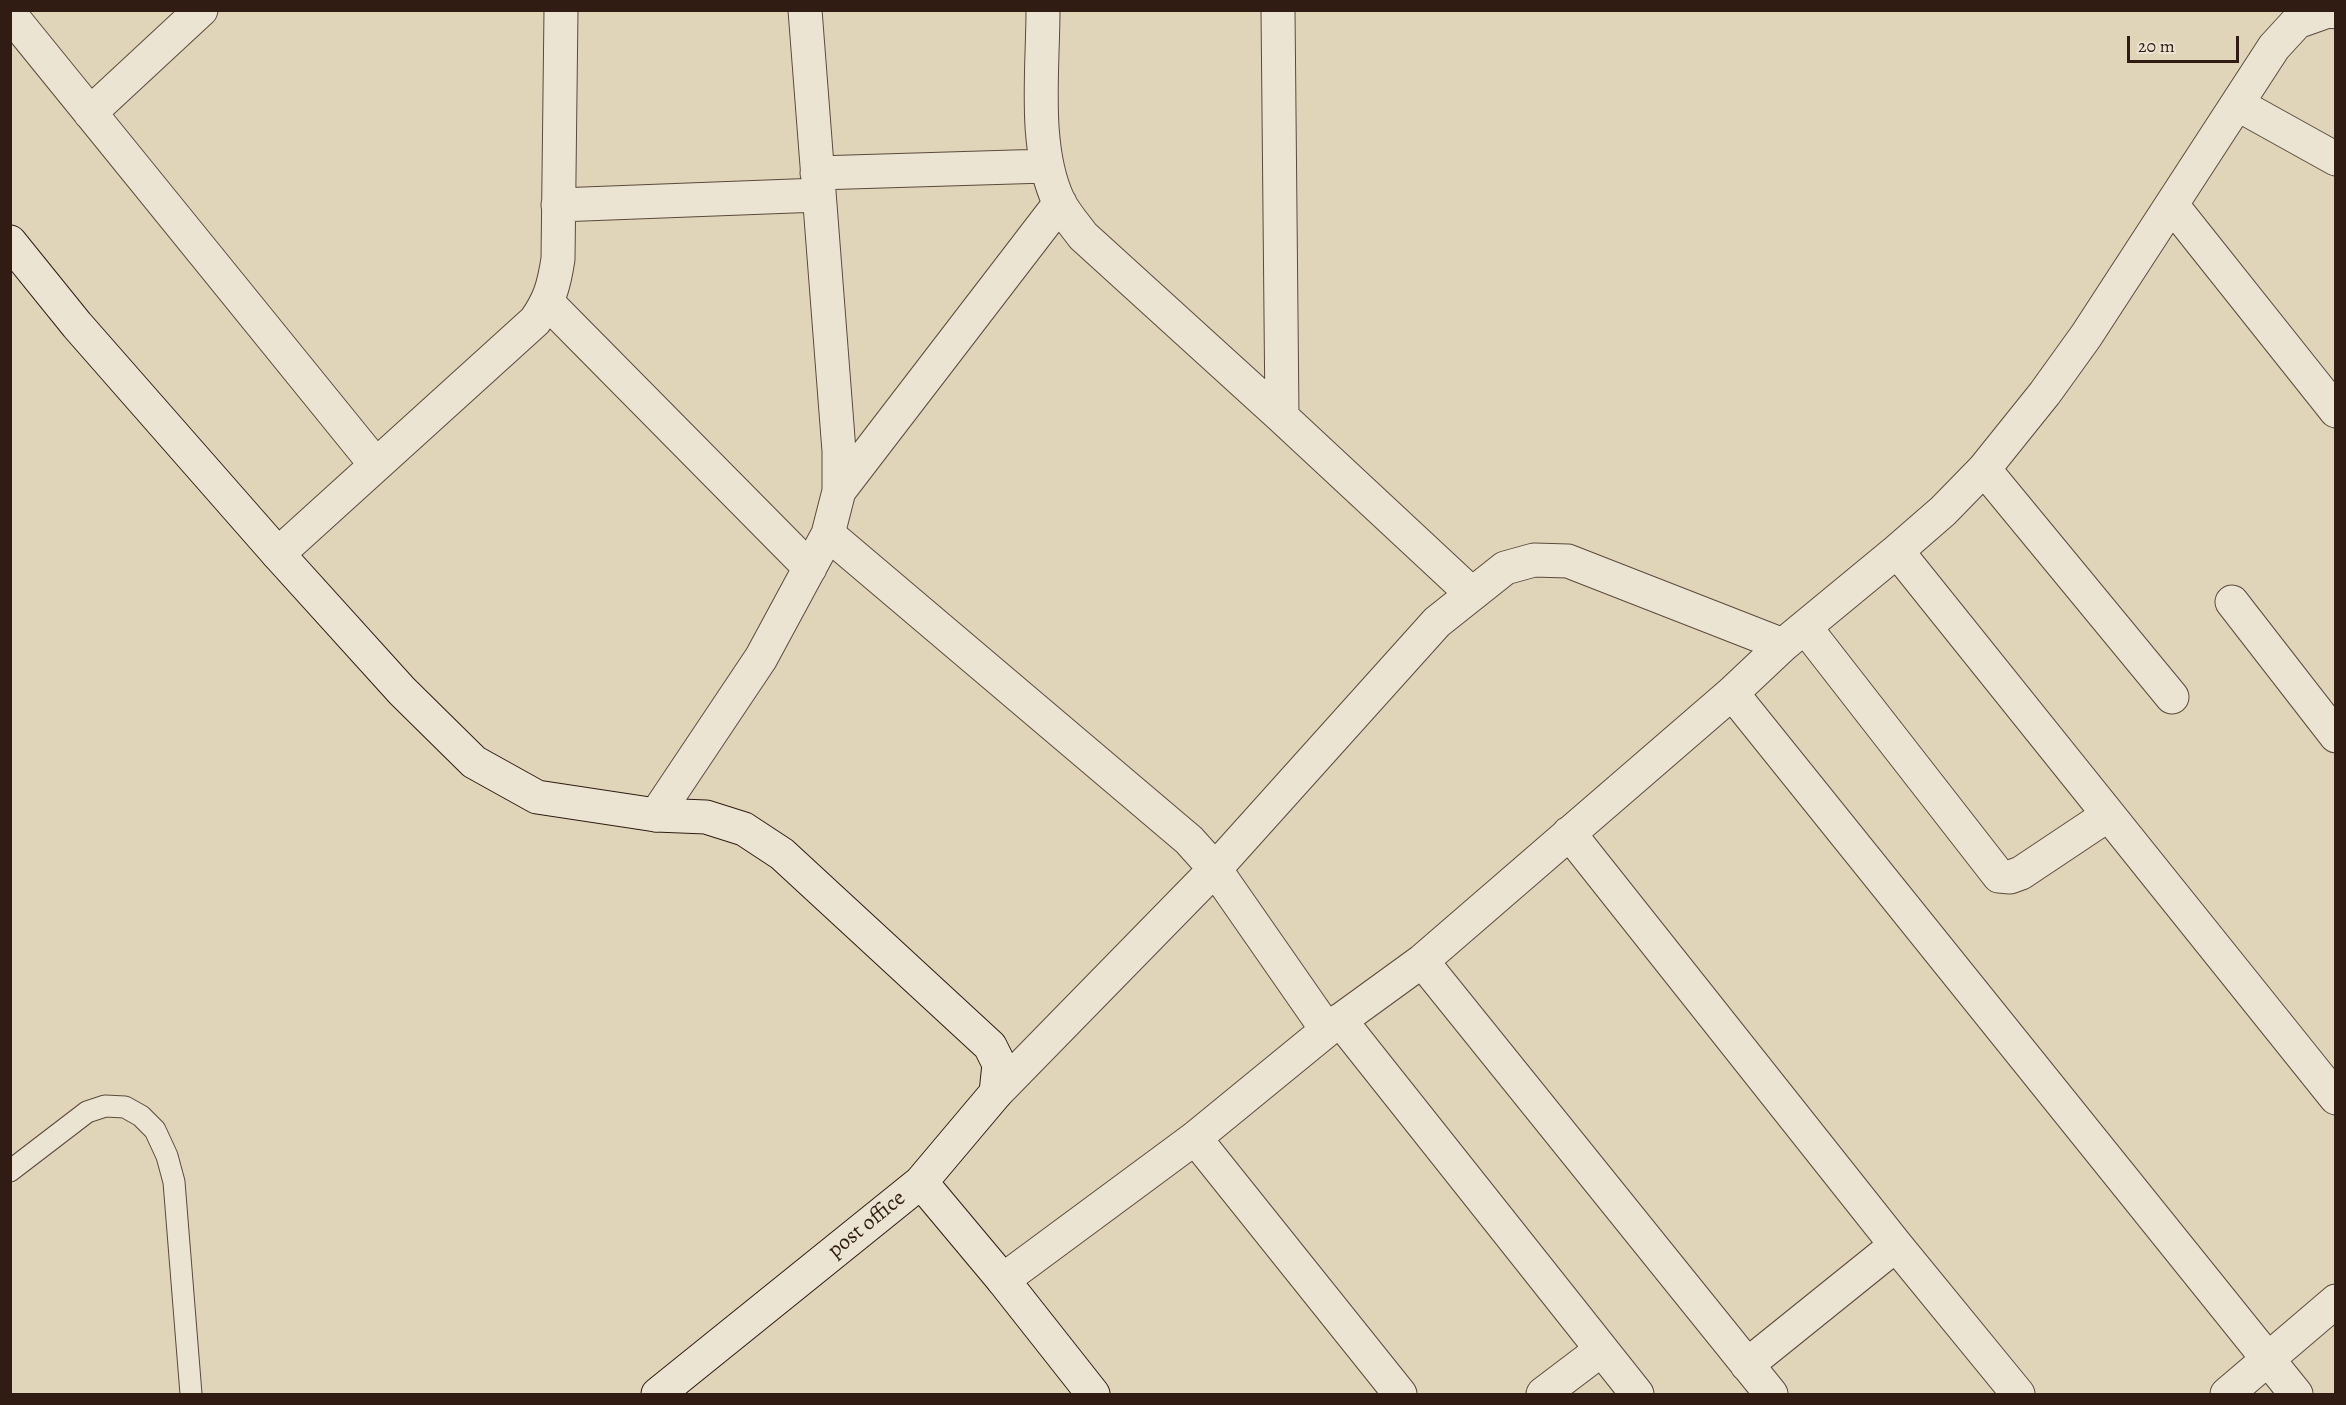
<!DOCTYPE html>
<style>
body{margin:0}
#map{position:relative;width:2346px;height:1405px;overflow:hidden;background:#e0d5b9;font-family:Alegreya,serif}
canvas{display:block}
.frame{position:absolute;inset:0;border:12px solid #301c13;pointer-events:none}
.scale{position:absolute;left:2127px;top:36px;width:112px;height:27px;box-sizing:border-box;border:3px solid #301c13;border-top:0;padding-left:8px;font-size:18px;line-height:21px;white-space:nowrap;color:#301c13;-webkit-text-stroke:4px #ebe4d2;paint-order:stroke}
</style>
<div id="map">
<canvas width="2346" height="1405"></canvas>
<div class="frame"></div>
<div class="scale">20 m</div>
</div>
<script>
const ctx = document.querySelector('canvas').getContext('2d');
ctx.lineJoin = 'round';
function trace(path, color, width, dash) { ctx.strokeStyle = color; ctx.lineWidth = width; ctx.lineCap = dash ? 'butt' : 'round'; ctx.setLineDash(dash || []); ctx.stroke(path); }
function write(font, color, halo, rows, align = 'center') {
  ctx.font = font + ' Alegreya,serif'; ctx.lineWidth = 4.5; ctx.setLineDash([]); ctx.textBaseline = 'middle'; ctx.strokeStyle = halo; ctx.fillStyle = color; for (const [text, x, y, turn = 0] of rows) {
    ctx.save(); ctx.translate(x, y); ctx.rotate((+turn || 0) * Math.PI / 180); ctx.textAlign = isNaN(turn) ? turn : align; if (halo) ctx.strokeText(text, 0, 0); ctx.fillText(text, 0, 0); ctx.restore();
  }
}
const lane = new Path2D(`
 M 10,1171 L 87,1112 L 105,1106 L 125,1107 L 141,1116 L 155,1130 L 167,1156 L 174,1182 L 191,1394`);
const street = new Path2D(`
 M 1043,10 C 1043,70 1033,148 1059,202 C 1065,214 1075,225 1083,236 L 1282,417 L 1471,593
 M 1278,10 L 1282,417
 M 10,14 L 376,465
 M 2237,104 L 2336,159
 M 90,113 L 201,10
 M 817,173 L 1046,166
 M 558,205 L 819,195
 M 2172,205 L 2336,411
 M 548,303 L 810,568
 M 1984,469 L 2172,697
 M 839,491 L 1060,203
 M 828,534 L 1189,840 L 1215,869 L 1327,1030
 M 1897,551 L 2336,1098
 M 278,554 L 535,321 C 550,300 554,285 558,259 L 561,10
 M 2232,602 L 2336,736
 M 1805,627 L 1999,876 L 2010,877 L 2021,873 L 2108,815
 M 1732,693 L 2296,1394
 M 656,815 L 761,658 L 828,534 L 839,491 L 839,451 L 805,10
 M 1569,833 L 1896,1245 L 2018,1394
 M 1422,961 L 1771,1394
 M 1340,1020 L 1637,1394
 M 996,1093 L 1215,869 L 1437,622 L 1505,568 L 1534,560 L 1568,561 L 1783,645
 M 1195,1138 L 1400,1394
 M 1003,1280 L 1195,1138 L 1327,1030 L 1422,961 L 1732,693 L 1783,645 L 1897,551 L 1943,511 L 1984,469 L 2045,393 L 2086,336 L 2274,47 L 2297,22 L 2328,11 L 2336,12
 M 1747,1365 L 1896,1245
 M 1543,1394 L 1601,1350
 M 2227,1394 L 2336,1301`);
const secondary = new Path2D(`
 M 10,242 L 77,325 L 278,554 L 402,691 L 474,762 L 537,797 L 656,815 L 706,817 L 744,829 L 782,854 L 990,1046 L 999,1064 L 996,1093 L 921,1182
 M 658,1394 L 921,1182 L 1003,1280 L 1093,1394`);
trace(lane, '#5c4a3c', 23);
trace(street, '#5c4a3c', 35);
trace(secondary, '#301c13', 35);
trace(lane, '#ebe4d2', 21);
trace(street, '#ebe4d2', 33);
trace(secondary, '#ebe4d2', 33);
write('22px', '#301c13', '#ebe4d2', [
 ["post office",867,1225,-39]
]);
</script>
